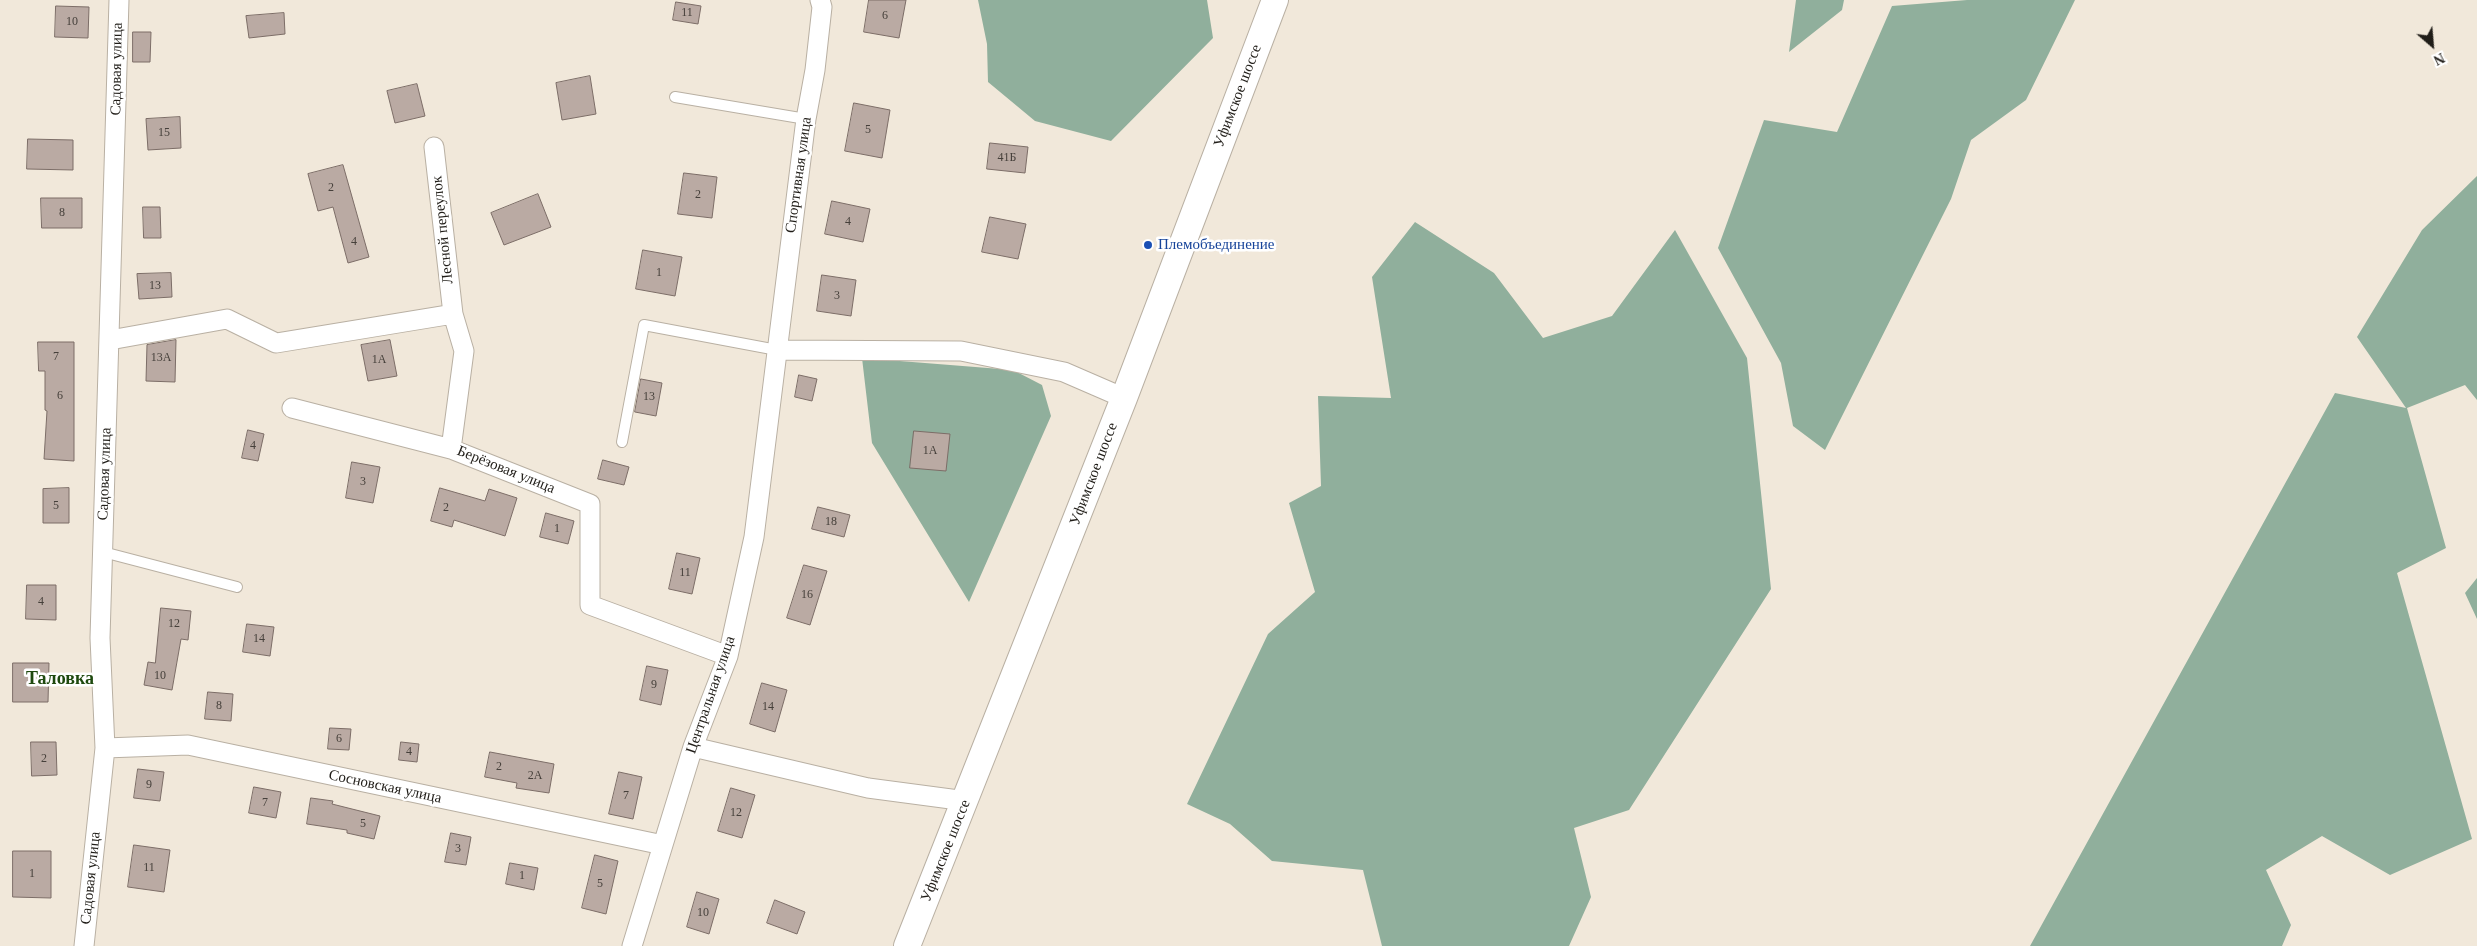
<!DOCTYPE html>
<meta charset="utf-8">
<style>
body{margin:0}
#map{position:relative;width:2477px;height:946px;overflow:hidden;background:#f1e8da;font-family:Georgia,serif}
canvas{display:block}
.north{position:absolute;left:2407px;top:20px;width:50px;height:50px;-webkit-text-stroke:4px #fff;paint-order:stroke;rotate:153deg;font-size:14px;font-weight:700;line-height:20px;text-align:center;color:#201d18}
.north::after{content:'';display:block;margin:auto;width:18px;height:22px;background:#201d18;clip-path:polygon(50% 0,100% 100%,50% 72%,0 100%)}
</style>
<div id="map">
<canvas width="2477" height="946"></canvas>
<div class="north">N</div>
</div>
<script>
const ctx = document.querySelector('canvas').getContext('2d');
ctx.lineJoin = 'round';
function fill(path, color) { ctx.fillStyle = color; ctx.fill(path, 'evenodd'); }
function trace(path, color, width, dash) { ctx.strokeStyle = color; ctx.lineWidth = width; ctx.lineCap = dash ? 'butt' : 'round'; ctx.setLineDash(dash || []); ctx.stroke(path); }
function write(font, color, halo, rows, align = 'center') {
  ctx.font = font + ' Georgia,serif'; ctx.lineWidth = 5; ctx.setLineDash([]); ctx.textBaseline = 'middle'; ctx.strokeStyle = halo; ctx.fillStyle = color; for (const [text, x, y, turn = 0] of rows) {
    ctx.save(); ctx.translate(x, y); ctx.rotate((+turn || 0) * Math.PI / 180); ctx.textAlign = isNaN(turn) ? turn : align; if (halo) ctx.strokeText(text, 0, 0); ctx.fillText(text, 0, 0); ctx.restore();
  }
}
fill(new Path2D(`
 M 978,0 L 1207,0 L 1213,38 L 1111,141 L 1035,121 L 988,82 L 987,44 Z
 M 1796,0 L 1844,0 L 1842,10 L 1789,52 Z
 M 1967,0 L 2075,0 L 2026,100 L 1971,140 L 1951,199 L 1825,450 L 1793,426 L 1781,363 L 1718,248 L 1764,120 L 1837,132 L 1892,6 Z
 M 2477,176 L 2477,400 L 2465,385 L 2407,408 L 2446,548 L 2397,573 L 2472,839 L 2390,875 L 2322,836 L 2266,870 L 2291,925 L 2282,946 L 2030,946 L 2335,393 L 2406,408 L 2357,337 L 2422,230 Z
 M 1415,222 L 1494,273 L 1543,338 L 1612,316 L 1675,230 L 1747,358 L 1771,589 L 1629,810 L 1574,828 L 1591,897 L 1569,946 L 1382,946 L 1363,870 L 1272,861 L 1230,824 L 1187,804 L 1268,634 L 1315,592 L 1289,503 L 1321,486 L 1318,396 L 1391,398 L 1372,277 Z
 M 862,358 L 1013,370 L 1042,385 L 1051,416 L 969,602 L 872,443 Z
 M 2477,578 L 2477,619 L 2465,593 Z`), '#90af9c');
const building = new Path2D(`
 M 869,0 L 906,0 L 899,38 L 864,32 Z
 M 676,2 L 701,6 L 698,24 L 673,20 Z
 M 56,6 L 89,7 L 88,38 L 55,37 Z
 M 284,13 L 285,34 L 249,38 L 246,16 Z
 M 133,32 L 151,32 L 150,62 L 133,62 Z
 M 590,76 L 596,114 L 562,120 L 556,83 Z
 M 417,84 L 425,116 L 395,123 L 387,91 Z
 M 854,103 L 890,110 L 882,158 L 845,151 Z
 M 180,117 L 181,148 L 148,150 L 146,119 Z
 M 28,139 L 73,140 L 73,170 L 27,169 Z
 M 990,143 L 1028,147 L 1025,173 L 987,169 Z
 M 343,165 L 369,257 L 348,263 L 333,207 L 318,211 L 308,174 Z
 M 684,173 L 717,177 L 712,218 L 678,214 Z
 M 538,194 L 551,227 L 504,245 L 491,213 Z
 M 41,198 L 82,198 L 82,228 L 42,228 Z
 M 832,201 L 870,209 L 863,242 L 825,234 Z
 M 143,207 L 160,207 L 161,238 L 144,238 Z
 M 990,217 L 1026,224 L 1018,259 L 982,252 Z
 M 643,250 L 682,257 L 675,296 L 636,289 Z
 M 171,273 L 172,297 L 139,299 L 137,274 Z
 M 822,275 L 856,280 L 851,316 L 817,311 Z
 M 176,340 L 175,382 L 146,381 L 147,345 Z
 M 390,340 L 397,376 L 368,381 L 361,345 Z
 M 38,342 L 74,342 L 74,461 L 44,459 L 47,411 L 45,410 L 45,371 L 39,371 Z
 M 799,375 L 817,379 L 812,401 L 795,397 Z
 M 641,379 L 662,383 L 656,416 L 635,412 Z
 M 248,430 L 264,434 L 258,461 L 242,458 Z
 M 914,431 L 950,434 L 946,471 L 910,468 Z
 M 603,460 L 629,467 L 624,485 L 598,479 Z
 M 352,462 L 380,467 L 373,503 L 346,498 Z
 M 69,488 L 69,523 L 43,523 L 43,489 Z
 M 440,488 L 485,501 L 489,489 L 517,498 L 505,536 L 454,520 L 452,527 L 431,521 Z
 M 818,507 L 850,515 L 844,537 L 812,529 Z
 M 546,513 L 574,521 L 568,544 L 540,537 Z
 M 677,553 L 700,558 L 692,594 L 669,589 Z
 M 804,565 L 827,571 L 810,625 L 787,618 Z
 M 27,585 L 56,585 L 56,620 L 26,619 Z
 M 161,608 L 191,611 L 188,640 L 181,639 L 172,690 L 144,685 L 148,662 L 155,663 Z
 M 247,624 L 274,627 L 270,656 L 243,652 Z
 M 13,663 L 49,663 L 48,702 L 13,702 Z
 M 647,666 L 668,670 L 661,705 L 640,700 Z
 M 762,683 L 787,690 L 775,732 L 750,724 Z
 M 208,692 L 233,694 L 231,721 L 205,719 Z
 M 330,728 L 351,729 L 349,750 L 328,749 Z
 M 31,742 L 56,742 L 57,775 L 32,776 Z
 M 401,742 L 419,744 L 417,762 L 399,760 Z
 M 490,752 L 554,764 L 549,793 L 516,788 L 517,783 L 485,777 Z
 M 138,769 L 164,772 L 160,801 L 134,798 Z
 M 619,772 L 642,777 L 633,819 L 609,814 Z
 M 254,787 L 281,792 L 276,818 L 249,813 Z
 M 731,788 L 755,795 L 742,838 L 718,831 Z
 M 311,798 L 333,801 L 332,804 L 380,816 L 374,839 L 347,833 L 347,830 L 307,824 Z
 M 451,833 L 471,837 L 466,865 L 445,862 Z
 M 134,845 L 170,850 L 164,892 L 128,887 Z
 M 13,851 L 51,851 L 51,898 L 13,897 Z
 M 595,855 L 618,861 L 606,914 L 582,908 Z
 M 510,863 L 538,868 L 534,890 L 506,884 Z
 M 697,892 L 719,899 L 709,934 L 687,927 Z
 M 775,900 L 805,912 L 797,934 L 767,923 Z`);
fill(building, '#baaaa3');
trace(building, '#7c6d67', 1);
const lane = new Path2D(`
 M 675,97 L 806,119
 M 622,442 L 644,325 L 777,350
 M 103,552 L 237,587`);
const street = new Path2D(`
 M 434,147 L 453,314
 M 110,340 L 227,319 L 276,343 L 453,314 L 464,351 L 451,449 L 590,504 L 590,605 L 728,656
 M 777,350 L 961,351 L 1064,372 L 1124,398
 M 292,408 L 451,449
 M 693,747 L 868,788 L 966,801
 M 105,748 L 188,745 L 663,845
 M 84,946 L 105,748 L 100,638 L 119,0
 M 632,946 L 693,747 L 728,656 L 754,537 L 806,119 L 815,70 L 822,7 L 820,0`);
const secondary = new Path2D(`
 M 907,946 L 1124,398 L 1275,0`);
trace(lane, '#b9b0a3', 12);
trace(street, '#b9b0a3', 21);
trace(secondary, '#b9b0a3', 28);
trace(lane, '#fff', 10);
trace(street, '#fff', 19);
trace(secondary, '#fff', 26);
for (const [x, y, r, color] of [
 [1148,245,5,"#1a4fb4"]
]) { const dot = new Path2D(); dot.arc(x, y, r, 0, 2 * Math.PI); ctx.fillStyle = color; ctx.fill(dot); trace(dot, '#fff', 2); }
write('12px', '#46403b', null, [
 ["11",687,13],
 ["6",885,16],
 ["10",72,22],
 ["5",868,130],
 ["15",164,133],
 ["41Б",1007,158],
 ["2",331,188],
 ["2",698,195],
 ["8",62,213],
 ["4",848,222],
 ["4",354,242],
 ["1",659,273],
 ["13",155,286],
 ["3",837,296],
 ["7",56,357],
 ["13А",161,358],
 ["1А",379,360],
 ["6",60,396],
 ["13",649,397],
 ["4",253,446],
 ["1А",930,451],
 ["3",363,482],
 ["5",56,506],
 ["2",446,508],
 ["18",831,522],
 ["1",557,529],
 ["11",685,573],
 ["16",807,595],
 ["4",41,602],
 ["12",174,624],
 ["14",259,639],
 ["10",160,676],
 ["9",654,685],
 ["8",219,706],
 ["14",768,707],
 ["6",339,739],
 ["4",409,752],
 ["2",44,759],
 ["2",499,767],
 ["2А",535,776],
 ["9",149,785],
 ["7",626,796],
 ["7",265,803],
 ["12",736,813],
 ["5",363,824],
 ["3",458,849],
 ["11",149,868],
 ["1",32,874],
 ["1",522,876],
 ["5",600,884],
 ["10",703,913]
]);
write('15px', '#201d18', '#fff', [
 ["Садовая улица",117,69,-89],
 ["Уфимское шоссе",1238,96,-69],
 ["Спортивная улица",799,175,-82],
 ["Лесной переулок",443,230,-96],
 ["Берёзовая улица",506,470,22],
 ["Садовая улица",105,474,-88],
 ["Уфимское шоссе",1094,474,-69],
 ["Центральная улица",711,695,-71],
 ["Сосновская улица",385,787,12],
 ["Уфимское шоссе",946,851,-68],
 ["Садовая улица",91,878,-84]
]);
write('15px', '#164399', '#fff', [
 ["Племобъединение",1158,245]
], 'left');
write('bold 18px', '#1e490e', '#fff', [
 ["Таловка",60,679]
]);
</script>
